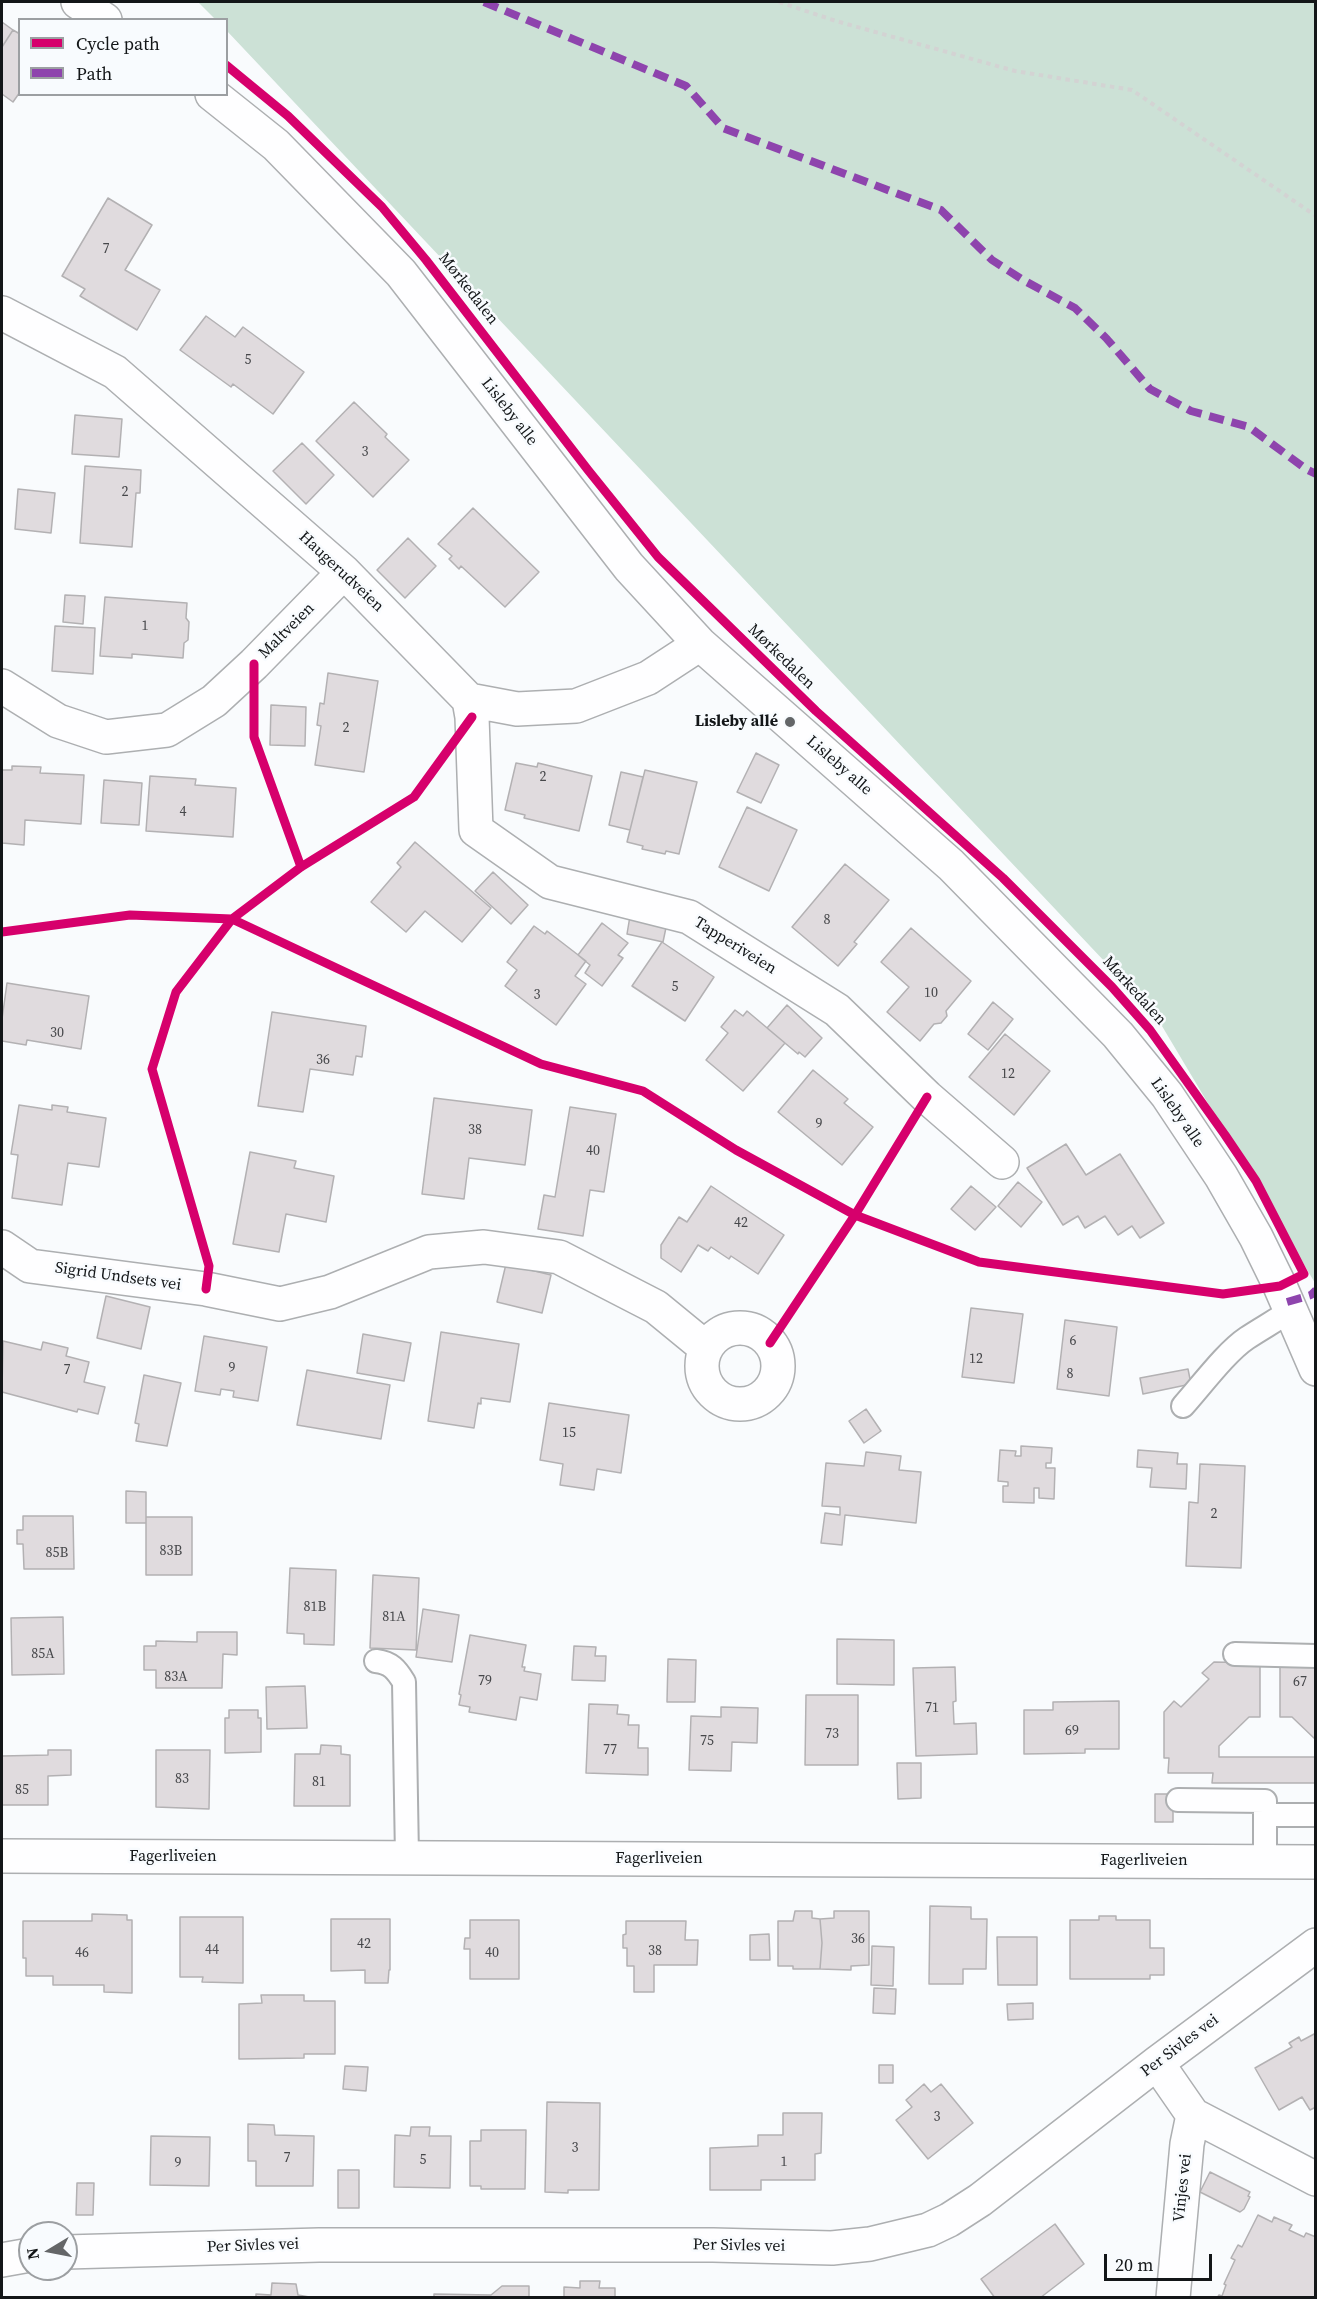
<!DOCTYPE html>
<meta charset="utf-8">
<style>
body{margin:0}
#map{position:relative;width:1317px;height:2299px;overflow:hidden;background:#f9fbfd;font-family:"Source Serif 4",serif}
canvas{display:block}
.frame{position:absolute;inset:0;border:3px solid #131618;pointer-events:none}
.legend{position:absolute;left:18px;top:18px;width:210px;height:78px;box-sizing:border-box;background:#f8fbfe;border:2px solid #9c9fa2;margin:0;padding:8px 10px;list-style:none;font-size:18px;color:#131618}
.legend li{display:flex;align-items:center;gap:12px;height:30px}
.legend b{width:30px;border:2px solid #9c9fa2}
.north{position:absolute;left:18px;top:2221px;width:60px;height:60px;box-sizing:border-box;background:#f8fbfe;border:2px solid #9c9fa2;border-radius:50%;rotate:260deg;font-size:16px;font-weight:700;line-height:24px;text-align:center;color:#131618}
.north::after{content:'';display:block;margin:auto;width:21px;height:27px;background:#646668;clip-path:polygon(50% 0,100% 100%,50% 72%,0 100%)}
.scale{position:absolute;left:1104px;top:2254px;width:108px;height:27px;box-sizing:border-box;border:3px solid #131618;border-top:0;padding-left:8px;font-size:18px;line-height:21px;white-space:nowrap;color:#131618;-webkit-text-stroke:4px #f8fbfe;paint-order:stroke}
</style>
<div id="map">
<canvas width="1317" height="2299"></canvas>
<div class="frame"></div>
<ul class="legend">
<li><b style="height:8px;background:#d6006c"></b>Cycle path</li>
<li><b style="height:8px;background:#8e44ad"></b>Path</li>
</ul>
<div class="north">N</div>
<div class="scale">20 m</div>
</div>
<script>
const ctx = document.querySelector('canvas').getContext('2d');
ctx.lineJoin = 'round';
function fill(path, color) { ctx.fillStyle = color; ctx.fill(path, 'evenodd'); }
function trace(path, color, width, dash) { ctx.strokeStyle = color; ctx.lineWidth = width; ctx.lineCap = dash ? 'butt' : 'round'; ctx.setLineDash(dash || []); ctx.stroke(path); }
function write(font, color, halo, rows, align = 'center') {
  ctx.font = font + ' "Source Serif 4",serif'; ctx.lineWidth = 5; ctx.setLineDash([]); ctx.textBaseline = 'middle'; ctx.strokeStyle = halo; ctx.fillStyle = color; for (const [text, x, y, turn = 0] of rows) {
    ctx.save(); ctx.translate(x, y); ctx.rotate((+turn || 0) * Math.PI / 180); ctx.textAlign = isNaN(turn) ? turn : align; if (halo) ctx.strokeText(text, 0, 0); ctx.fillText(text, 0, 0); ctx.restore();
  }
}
fill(new Path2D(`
 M 198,2 L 1315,2 L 1315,1283 L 1156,1016 L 227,31 L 226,20 L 215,19 Z`), '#cce1d6');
const building = new Path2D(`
 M 2,22 L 13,30 L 2,47 Z
 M 13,30 L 20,34 L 20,92 L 13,102 L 2,94 L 2,47 Z
 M 108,198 L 152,225 L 125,270 L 160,290 L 137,330 L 80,296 L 85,289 L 62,276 Z
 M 206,316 L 235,337 L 243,327 L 304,372 L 273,414 L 233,384 L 231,387 L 180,350 Z
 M 354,402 L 387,434 L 385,437 L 409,460 L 373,497 L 316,441 Z
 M 75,415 L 122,419 L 119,457 L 72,454 Z
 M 302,443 L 334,475 L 306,504 L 273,471 Z
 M 85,466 L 141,470 L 140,493 L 136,493 L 132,547 L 80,543 Z
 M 18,489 L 55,493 L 51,533 L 15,529 Z
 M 473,508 L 539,572 L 505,607 L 461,566 L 459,569 L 449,559 L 452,556 L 438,544 Z
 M 408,538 L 436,566 L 405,598 L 377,570 Z
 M 65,595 L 85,596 L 83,624 L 63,622 Z
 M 105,597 L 187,603 L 186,618 L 189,622 L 188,640 L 184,643 L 183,658 L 132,654 L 132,658 L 100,656 Z
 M 55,626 L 95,628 L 93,674 L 52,671 Z
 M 328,673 L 378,681 L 364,772 L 315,765 L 321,726 L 317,725 L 320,703 L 324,704 Z
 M 271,705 L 306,707 L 305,746 L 270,745 Z
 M 756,753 L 779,765 L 761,803 L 737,792 Z
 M 516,763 L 537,767 L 538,763 L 592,776 L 579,831 L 524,818 L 525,815 L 505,810 Z
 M 12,766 L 41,767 L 40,773 L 84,775 L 81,824 L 25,820 L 24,845 L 2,843 L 2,770 L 12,770 Z
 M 645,770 L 697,782 L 679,854 L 666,851 L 665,854 L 642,849 L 643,846 L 627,842 Z
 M 621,772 L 643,777 L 630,830 L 609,825 Z
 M 150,776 L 196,779 L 195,785 L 236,788 L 233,837 L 146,831 Z
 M 104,780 L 142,783 L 139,825 L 101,823 Z
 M 747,807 L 797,830 L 769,891 L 719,867 Z
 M 415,842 L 491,908 L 462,942 L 425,911 L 406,932 L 371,902 L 401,867 L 397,863 Z
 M 845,864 L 889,900 L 854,942 L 857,944 L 838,966 L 792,927 Z
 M 493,872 L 528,905 L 511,924 L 475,891 Z
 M 631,910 L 668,918 L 663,942 L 627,934 Z
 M 602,923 L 628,943 L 618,955 L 623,958 L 602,986 L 585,973 L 590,965 L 578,955 Z
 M 534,926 L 545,934 L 547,931 L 586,961 L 575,976 L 586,984 L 556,1025 L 505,986 L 517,970 L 507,962 Z
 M 911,928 L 971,981 L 946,1011 L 947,1016 L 941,1023 L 934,1024 L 920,1041 L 887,1012 L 909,987 L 881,962 Z
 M 662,942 L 714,977 L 685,1021 L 632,986 Z
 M 7,983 L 89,996 L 81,1049 L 27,1040 L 26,1045 L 2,1041 L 2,1019 Z
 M 993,1002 L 1013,1019 L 988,1050 L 968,1034 Z
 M 787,1005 L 822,1038 L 805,1057 L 799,1052 L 798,1054 L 767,1028 Z
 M 735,1010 L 743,1016 L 747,1011 L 785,1043 L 743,1091 L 706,1060 L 728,1033 L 721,1027 Z
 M 272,1012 L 366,1026 L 362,1057 L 356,1056 L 353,1075 L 310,1069 L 303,1112 L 258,1106 Z
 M 1005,1034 L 1050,1071 L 1014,1115 L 969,1077 Z
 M 813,1070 L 848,1099 L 844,1103 L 873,1127 L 842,1165 L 778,1112 Z
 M 434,1098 L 532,1110 L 525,1165 L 469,1158 L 464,1199 L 422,1194 Z
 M 19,1105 L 52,1110 L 52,1105 L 68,1107 L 67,1112 L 106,1118 L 99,1167 L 68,1163 L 62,1205 L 12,1198 L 18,1155 L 11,1154 Z
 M 570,1107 L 616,1114 L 604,1192 L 590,1190 L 583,1236 L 538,1229 L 544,1195 L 555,1197 Z
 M 1066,1144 L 1086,1175 L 1120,1154 L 1164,1223 L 1140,1238 L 1132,1226 L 1118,1235 L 1105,1216 L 1085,1228 L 1078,1216 L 1063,1225 L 1027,1168 Z
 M 250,1152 L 296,1161 L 294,1168 L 334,1176 L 326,1222 L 286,1214 L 279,1252 L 233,1244 Z
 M 1018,1182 L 1042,1202 L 1021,1227 L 998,1206 Z
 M 711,1186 L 784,1235 L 758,1274 L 731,1256 L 729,1259 L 711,1247 L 708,1251 L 698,1245 L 681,1272 L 661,1258 L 661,1245 L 679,1217 L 687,1222 Z
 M 971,1186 L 996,1207 L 975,1230 L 951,1209 Z
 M 506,1264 L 551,1275 L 542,1313 L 497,1302 Z
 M 106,1296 L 150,1307 L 141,1349 L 97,1338 Z
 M 971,1308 L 1023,1314 L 1014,1383 L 962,1377 Z
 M 1065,1320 L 1117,1327 L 1109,1396 L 1057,1389 Z
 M 441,1332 L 519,1344 L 510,1402 L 481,1398 L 481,1404 L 478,1403 L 474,1428 L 428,1421 Z
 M 363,1334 L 411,1343 L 404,1381 L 357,1373 Z
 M 204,1336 L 267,1347 L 258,1401 L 233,1397 L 234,1391 L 221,1389 L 220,1395 L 195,1391 Z
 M 3,1341 L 41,1350 L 43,1342 L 68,1348 L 66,1356 L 89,1362 L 84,1382 L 105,1387 L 98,1414 L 78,1409 L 77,1412 L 2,1392 Z
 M 1188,1369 L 1191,1384 L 1143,1394 L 1140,1378 Z
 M 307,1370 L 390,1385 L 381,1439 L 297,1425 Z
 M 144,1375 L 181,1383 L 167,1446 L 136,1441 L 139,1424 L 135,1423 Z
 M 549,1403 L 629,1415 L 621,1473 L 597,1469 L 594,1490 L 560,1485 L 563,1464 L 540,1460 Z
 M 866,1409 L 881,1431 L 864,1443 L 849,1421 Z
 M 1021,1446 L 1052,1448 L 1051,1463 L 1046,1463 L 1046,1468 L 1055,1468 L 1054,1499 L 1039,1498 L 1039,1488 L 1034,1488 L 1034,1503 L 1003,1502 L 1003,1486 L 1008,1486 L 1008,1482 L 998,1481 L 1000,1450 L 1016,1451 L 1015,1456 L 1021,1456 Z
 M 1138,1450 L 1178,1453 L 1177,1464 L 1187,1464 L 1186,1489 L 1150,1487 L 1152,1468 L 1137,1467 Z
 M 866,1452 L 901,1456 L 899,1470 L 921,1472 L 916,1523 L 845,1515 L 842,1545 L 821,1543 L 825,1513 L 840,1515 L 840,1507 L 822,1506 L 826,1463 L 864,1466 Z
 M 1200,1464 L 1245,1466 L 1241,1568 L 1186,1566 L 1189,1502 L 1198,1503 Z
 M 126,1491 L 146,1492 L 146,1523 L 126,1523 Z
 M 23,1516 L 73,1516 L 74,1569 L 24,1569 L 23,1544 L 17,1544 L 17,1530 L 23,1530 Z
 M 146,1517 L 192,1517 L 192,1575 L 146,1575 Z
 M 290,1568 L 336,1570 L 334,1645 L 304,1644 L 304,1634 L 287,1633 Z
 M 373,1575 L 419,1578 L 416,1650 L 370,1648 Z
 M 423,1609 L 459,1615 L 452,1662 L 416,1657 Z
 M 63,1617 L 64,1674 L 12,1675 L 11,1618 Z
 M 197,1632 L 237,1632 L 237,1655 L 223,1654 L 222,1688 L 156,1688 L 156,1670 L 144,1670 L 144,1646 L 156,1646 L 156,1641 L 197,1642 Z
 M 470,1635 L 526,1645 L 522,1667 L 525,1667 L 524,1671 L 541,1674 L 537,1700 L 520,1697 L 516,1720 L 469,1712 L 470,1707 L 459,1705 L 461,1695 L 459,1694 Z
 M 837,1639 L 894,1640 L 894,1685 L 837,1684 Z
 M 574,1646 L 596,1647 L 595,1656 L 606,1656 L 605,1681 L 572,1680 Z
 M 668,1659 L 696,1660 L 695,1702 L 667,1702 Z
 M 1214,1662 L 1260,1663 L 1260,1717 L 1249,1717 L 1219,1746 L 1219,1757 L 1316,1757 L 1316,1783 L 1212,1783 L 1213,1773 L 1168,1773 L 1169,1758 L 1164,1758 L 1164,1712 L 1174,1701 L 1181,1707 L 1209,1679 L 1202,1673 Z
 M 1280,1662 L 1316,1662 L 1316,1740 L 1292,1717 L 1280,1717 Z
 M 955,1667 L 956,1701 L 953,1702 L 954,1724 L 976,1723 L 977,1754 L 916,1756 L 913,1668 Z
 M 305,1686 L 307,1728 L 267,1729 L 266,1687 Z
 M 806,1695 L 858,1695 L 858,1765 L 805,1765 Z
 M 1119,1701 L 1119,1749 L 1085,1749 L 1085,1753 L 1024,1754 L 1024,1710 L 1053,1710 L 1053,1702 Z
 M 589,1704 L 618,1705 L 617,1714 L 629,1715 L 628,1725 L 639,1725 L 638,1748 L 648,1748 L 648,1775 L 586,1773 Z
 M 721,1707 L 758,1708 L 757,1743 L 732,1742 L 731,1771 L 689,1770 L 691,1716 L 721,1717 Z
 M 229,1710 L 258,1710 L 258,1718 L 261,1718 L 261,1752 L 225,1753 L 225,1718 L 229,1718 Z
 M 321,1745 L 341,1746 L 341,1754 L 350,1755 L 350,1806 L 294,1806 L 295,1754 L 320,1754 Z
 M 48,1750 L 71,1750 L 71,1775 L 48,1776 L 48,1805 L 2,1805 L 2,1756 L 48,1755 Z
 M 156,1750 L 210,1750 L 209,1809 L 156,1807 Z
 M 897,1763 L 921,1763 L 921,1798 L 898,1799 Z
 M 1155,1794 L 1173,1794 L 1173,1822 L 1155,1822 Z
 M 930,1906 L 971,1907 L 971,1919 L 987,1919 L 986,1969 L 963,1969 L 963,1984 L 929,1984 Z
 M 795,1911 L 812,1911 L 812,1918 L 820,1919 L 822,1943 L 820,1969 L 793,1969 L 793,1966 L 778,1966 L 778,1921 L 793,1921 Z
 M 834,1911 L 869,1911 L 869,1965 L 851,1966 L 851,1970 L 820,1969 L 822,1943 L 820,1919 L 834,1918 Z
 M 92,1914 L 127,1915 L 127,1920 L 132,1920 L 132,1993 L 104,1992 L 104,1985 L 53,1985 L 53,1976 L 26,1976 L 26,1958 L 23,1958 L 23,1921 L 92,1921 Z
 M 1099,1916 L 1116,1916 L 1116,1920 L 1150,1920 L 1150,1948 L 1164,1948 L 1164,1975 L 1150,1975 L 1150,1979 L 1070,1979 L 1070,1920 L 1099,1920 Z
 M 180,1917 L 243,1917 L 243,1983 L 202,1982 L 203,1977 L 180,1977 Z
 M 331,1919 L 390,1919 L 390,1970 L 389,1970 L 388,1983 L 365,1983 L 365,1970 L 331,1971 Z
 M 470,1920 L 519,1920 L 519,1979 L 470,1979 L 470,1949 L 464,1949 L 465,1938 L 470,1938 Z
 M 626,1921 L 686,1921 L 685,1940 L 698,1940 L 697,1965 L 654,1965 L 654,1992 L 634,1992 L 634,1966 L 627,1966 L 627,1948 L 623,1948 L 623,1935 L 626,1934 Z
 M 769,1934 L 770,1960 L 750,1960 L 750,1935 Z
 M 997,1937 L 1037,1937 L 1037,1985 L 998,1985 Z
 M 872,1946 L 894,1947 L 893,1986 L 871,1985 Z
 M 874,1988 L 896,1989 L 895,2014 L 873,2013 Z
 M 261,1995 L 304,1995 L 304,2001 L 335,2001 L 335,2054 L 304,2054 L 304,2058 L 239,2059 L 239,2004 L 262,2003 Z
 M 1033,2003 L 1033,2019 L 1008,2020 L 1007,2004 Z
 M 1316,2033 L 1316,2107 L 1310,2110 L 1302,2097 L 1279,2110 L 1255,2068 L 1292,2047 L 1289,2043 L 1299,2037 L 1301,2041 Z
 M 879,2065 L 893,2065 L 893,2083 L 879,2083 Z
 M 345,2066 L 368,2067 L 366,2091 L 343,2089 Z
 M 924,2084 L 931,2092 L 941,2084 L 973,2123 L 928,2159 L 896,2120 L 912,2107 L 906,2100 Z
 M 547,2102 L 600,2103 L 599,2190 L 568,2190 L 568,2193 L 545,2192 Z
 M 783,2113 L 822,2113 L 821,2153 L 815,2154 L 815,2180 L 761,2180 L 761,2190 L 710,2190 L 710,2148 L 758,2146 L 758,2135 L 783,2135 Z
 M 248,2124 L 274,2125 L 275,2135 L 314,2136 L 313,2186 L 256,2186 L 256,2161 L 248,2161 Z
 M 411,2127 L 430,2127 L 429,2136 L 451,2136 L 450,2188 L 394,2187 L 395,2135 L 410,2136 Z
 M 481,2130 L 526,2130 L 525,2189 L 481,2189 L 481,2186 L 470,2186 L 470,2141 L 481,2141 Z
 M 151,2136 L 210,2137 L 209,2186 L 150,2185 Z
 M 338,2170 L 359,2170 L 359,2208 L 338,2208 Z
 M 1210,2172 L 1250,2192 L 1248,2196 L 1250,2197 L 1244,2209 L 1240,2212 L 1200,2192 Z
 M 77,2183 L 94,2183 L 93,2215 L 76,2215 Z
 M 1258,2215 L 1272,2222 L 1274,2217 L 1292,2225 L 1289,2230 L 1304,2237 L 1306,2233 L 1316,2237 L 1316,2298 L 1217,2298 L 1219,2295 L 1222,2296 L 1226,2285 L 1224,2284 L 1235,2260 L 1231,2258 L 1238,2245 L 1242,2247 Z
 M 1055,2224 L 1084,2264 L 1040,2298 L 995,2298 L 981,2279 Z
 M 580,2281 L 600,2281 L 599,2288 L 615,2288 L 615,2298 L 564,2298 L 564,2287 L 580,2288 Z
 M 272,2283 L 296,2284 L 298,2295 L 315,2298 L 256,2298 L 256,2294 L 271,2295 Z
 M 502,2286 L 529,2286 L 529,2298 L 434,2298 L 434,2294 L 491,2295 Z`);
fill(building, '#e0dbde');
trace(building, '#b3b1b3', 1.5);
const lane = new Path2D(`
 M 1183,1406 C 1201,1386 1226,1352 1247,1338 C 1262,1328 1277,1320 1291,1310
 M 1235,1654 L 1316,1656
 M 376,1661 C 391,1663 396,1669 404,1682 L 407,1857
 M 1178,1800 L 1265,1801 L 1265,1862
 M 1265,1815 L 1316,1815`);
const street = new Path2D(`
 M 78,2 L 105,20
 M 212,94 L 276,145 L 401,273 L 629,567 L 700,644 L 951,865 L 1118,1035 L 1167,1095 L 1221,1176 L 1256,1237 L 1280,1286 L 1316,1369
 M 2,313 L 115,372 L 344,572 L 469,700 L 517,709 L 576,706 L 648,678 L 700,644
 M 2,686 L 58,721 L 106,737 L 167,730 L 214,701 L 254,664 L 344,572
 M 469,700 L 472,717 L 476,830 L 550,882 L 689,917 L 837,1010 L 927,1097 L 1002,1162
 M 2,1247 L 30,1266 L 206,1289 L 280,1304 L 330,1292 L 429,1252 L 484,1247 L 559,1257 L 656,1307 L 706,1348
 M702 1366a38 38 0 1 1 76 0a38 38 0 1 1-76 0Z
 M 2,1856 L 1316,1862
 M 1157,2063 L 1193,2115 L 1316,2179
 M 66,2252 L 319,2245 L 713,2245 L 832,2248 L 870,2244 L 928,2230 L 949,2220 L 980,2200 L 1157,2063 L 1316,1945
 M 2,2260 L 30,2255
 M 1173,2298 L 1187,2144 L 1193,2115`);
trace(lane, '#adafb1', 26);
trace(street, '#adafb1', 36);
trace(new Path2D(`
 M 779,2 L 836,21 L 1015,71 L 1132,90 L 1316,216`), '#d3d3d3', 4, [4.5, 4.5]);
trace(lane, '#fefeff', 22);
trace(street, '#fefeff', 33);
trace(new Path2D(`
 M 484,2 L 686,86 L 723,128 L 941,210 L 992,260 L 1023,280 L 1075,308 L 1106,338 L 1150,389 L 1191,411 L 1249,427 L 1306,469 L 1316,474
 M 1287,1302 L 1311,1295 L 1316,1290`), '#8e44ad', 8, [15, 8]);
trace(new Path2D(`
 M 254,664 L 254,737 L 301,867
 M 2,932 L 130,915 L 232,919 L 541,1064 L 643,1091 L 736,1150 L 855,1215 L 979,1262 L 1223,1294 L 1280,1286 L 1304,1274 L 1256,1181 L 1225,1135 L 1150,1030 L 1112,987 L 1003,878 L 816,711 L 658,557 L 588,470 L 426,260 L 382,207 L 288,116 L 226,65
 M 206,1289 L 209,1266 L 152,1069 L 176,992 L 232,919 L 301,867 L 414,797 L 472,717
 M 770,1343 L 855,1215 L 927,1097`), '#d6006c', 9);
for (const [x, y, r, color] of [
 [790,722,6,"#646668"]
]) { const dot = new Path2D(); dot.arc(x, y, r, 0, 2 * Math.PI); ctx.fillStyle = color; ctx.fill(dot); trace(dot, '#f8fbfe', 2); }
write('14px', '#46474a', null, [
 ["7",106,249],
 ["5",248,360],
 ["3",365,452],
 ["2",125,492],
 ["1",145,626],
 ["2",346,728],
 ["2",543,777],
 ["4",183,812],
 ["8",827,920],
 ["5",675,987],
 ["10",931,993],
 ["3",537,995],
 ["30",57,1033],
 ["36",323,1060],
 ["12",1008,1074],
 ["9",819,1124],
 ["38",475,1130],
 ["40",593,1151],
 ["42",741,1223],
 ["6",1073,1341],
 ["12",976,1359],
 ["9",232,1368],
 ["7",67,1370],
 ["8",1070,1374],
 ["15",569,1433],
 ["2",1214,1514],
 ["83B",171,1551],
 ["85B",57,1553],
 ["81B",315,1607],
 ["81A",394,1617],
 ["85A",43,1654],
 ["83A",176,1677],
 ["79",485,1681],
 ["67",1300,1682],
 ["71",932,1708],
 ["69",1072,1731],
 ["73",832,1734],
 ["75",707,1741],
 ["77",610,1750],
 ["83",182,1779],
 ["81",319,1782],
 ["85",22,1790],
 ["36",858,1939],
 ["42",364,1944],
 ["44",212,1950],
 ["38",655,1951],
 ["46",82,1953],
 ["40",492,1953],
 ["3",937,2117],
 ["3",575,2148],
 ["7",287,2158],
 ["5",423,2160],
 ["1",784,2162],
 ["9",178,2163]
]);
write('16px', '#131618', '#f8fbfe', [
 ["Mørkedalen",468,289,52],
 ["Lisleby alle",509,412,52],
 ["Haugerudveien",341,572,43],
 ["Maltveien",287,631,-45],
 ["Mørkedalen",781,657,44],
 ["Lisleby alle",839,766,41],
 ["Tapperiveien",735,946,32],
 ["Mørkedalen",1134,991,48],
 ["Lisleby alle",1177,1113,55],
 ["Sigrid Undsets vei",118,1277,8],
 ["Fagerliveien",173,1857],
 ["Fagerliveien",659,1859],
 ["Fagerliveien",1144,1861],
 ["Per Sivles vei",1180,2046,-37],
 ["Vinjes vei",1183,2188,-84],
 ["Per Sivles vei",253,2246,-2],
 ["Per Sivles vei",739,2246,1]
]);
write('bold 16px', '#131618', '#f8fbfe', [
 ["Lisleby allé",778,722]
], 'right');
</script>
